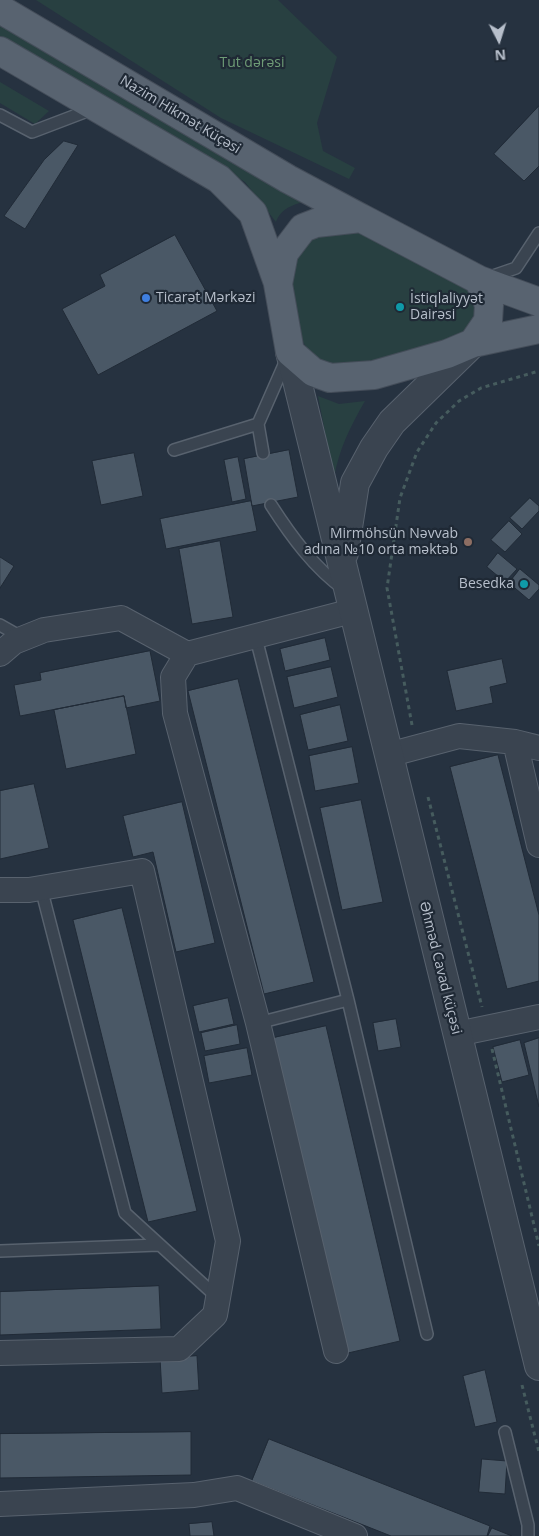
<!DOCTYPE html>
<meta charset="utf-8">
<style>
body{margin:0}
#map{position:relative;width:539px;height:1536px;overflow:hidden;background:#263240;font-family:"Open Sans",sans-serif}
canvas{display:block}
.north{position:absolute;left:474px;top:15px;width:50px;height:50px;-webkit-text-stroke:4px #1f2935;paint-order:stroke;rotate:175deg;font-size:14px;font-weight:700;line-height:20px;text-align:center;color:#b7bfcb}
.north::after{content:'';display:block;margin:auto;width:18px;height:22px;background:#b7bfcb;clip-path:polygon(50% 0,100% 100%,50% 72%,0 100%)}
</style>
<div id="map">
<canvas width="539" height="1536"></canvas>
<div class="north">N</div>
</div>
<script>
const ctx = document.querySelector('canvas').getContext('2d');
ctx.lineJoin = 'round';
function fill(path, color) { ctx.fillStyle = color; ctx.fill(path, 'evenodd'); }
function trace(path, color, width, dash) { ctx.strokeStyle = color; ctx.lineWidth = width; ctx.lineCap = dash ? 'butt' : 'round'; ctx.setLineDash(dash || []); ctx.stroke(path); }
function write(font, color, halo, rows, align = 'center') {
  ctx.font = font + ' "Open Sans",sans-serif'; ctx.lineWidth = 4.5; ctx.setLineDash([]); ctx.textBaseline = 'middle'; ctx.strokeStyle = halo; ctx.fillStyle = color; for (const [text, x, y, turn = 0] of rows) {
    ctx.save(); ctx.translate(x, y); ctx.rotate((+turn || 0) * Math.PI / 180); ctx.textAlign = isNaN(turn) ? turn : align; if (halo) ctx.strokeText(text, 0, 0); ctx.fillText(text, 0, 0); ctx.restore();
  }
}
fill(new Path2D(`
 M 36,0 L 278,0 L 337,57 L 317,123 L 323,151 L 355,168 L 349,179 L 221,118 Z
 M 0,23 L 306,201 C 293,205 281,208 276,222 L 245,182 L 0,36 Z
 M 0,82 L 49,111 L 35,124 L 0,103 Z
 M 366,230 L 470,290 L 478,312 L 465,333 C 447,340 359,370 344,368 C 331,365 317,360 308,349 C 289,325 281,255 314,238 C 324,232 353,232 366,230 Z
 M 318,396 L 339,404 L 365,401 C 350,427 339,449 334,478 Z`), '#284041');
const building = new Path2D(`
 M 539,106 L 539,166 L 524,181 L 494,154 Z
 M 64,141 L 78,145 L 25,229 L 4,216 L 44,160 Z
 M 175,235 L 217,311 L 98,375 L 62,309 L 105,286 L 100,275 Z
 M 289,450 L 298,497 L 252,506 L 244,459 Z
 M 134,453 L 143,496 L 101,505 L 92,461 Z
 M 238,457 L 246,499 L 232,502 L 224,460 Z
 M 530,498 L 539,506 L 539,511 L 522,529 L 510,518 Z
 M 251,501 L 257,531 L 166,549 L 160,519 Z
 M 509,521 L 522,534 L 505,552 L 491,540 Z
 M 220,541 L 233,617 L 192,624 L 179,549 Z
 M 498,553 L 517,569 L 505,582 L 487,567 Z
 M 0,557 L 14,566 L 0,588 Z
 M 520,569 L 539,585 L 539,589 L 529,600 L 509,583 Z
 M 325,638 L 330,660 L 285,671 L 280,649 Z
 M 150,651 L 160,701 L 126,708 L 124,696 L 20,716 L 14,685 L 41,680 L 40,673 Z
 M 502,659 L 507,683 L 490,687 L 493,703 L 456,711 L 447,671 Z
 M 331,667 L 338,697 L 294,708 L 287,677 Z
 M 238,679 L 314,982 L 264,994 L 188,691 Z
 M 124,696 L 136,754 L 66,769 L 54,710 Z
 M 340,705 L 348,741 L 308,750 L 300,715 Z
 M 352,747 L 359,783 L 315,791 L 309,756 Z
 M 498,755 L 539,915 L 539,981 L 507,989 L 450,767 Z
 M 34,784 L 49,848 L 0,859 L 0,791 Z
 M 361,800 L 383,902 L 342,910 L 320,808 Z
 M 182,802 L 215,943 L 176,952 L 153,852 L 133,857 L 123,816 Z
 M 122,908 L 197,1211 L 148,1222 L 73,920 Z
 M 228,998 L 234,1024 L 199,1032 L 193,1006 Z
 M 396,1019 L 401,1047 L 378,1051 L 373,1023 Z
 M 237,1025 L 240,1044 L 205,1051 L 201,1033 Z
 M 326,1026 L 400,1341 L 348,1353 L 273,1038 Z
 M 539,1038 L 539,1107 L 524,1043 Z
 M 520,1040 L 529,1075 L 502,1082 L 493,1047 Z
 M 247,1048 L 252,1075 L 209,1083 L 204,1056 Z
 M 159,1286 L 161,1329 L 0,1335 L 0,1292 Z
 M 197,1356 L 199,1390 L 162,1393 L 160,1358 Z
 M 485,1370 L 497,1422 L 475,1427 L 463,1376 Z
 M 191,1432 L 191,1475 L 0,1478 L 0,1434 Z
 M 269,1439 L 490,1526 L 487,1536 L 391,1536 L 252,1481 Z
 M 482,1459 L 507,1461 L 505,1494 L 479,1492 Z
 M 212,1522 L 214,1536 L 190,1536 L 189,1524 Z
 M 492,1528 L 512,1536 L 488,1536 Z`);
fill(building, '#4a5866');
trace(building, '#212b37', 1);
const service = new Path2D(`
 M 0,115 L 32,132 L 95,108
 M 487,278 L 516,268 L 539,233
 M 174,450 L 258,424
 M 263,453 L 258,424 L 287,358
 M 271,505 C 291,536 314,568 345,590
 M 0,625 L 23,638
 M 256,638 L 348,1000 L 427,1334
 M 41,888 L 125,1213 L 218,1298
 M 258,1023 L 348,1000
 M 0,1251 L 158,1245
 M 505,1432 L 528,1525 L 528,1536`);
const minor = new Path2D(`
 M 0,654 L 14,642 L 44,630 L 121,618 L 187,654 L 352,611
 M 187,654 L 173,677 L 175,713 L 258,1023 L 336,1351
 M 515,742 L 539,845
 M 388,755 L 459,736 L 515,742 L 539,748
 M 0,890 L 29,890 L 142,871 L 228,1241 L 215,1315 L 179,1349 L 0,1353
 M 457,1034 L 539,1017
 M 0,1504 L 194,1495 L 237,1488 L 355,1536`);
const tertiary = new Path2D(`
 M 290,352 L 539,1366
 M 344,553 L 355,483 L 374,448 L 392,422 L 473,343`);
const primary = new Path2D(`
 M 0,9 L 288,179 L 361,218
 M 0,51 L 219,179 L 253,213 L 278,283
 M 479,280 L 489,305 L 488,321 L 473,343 L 447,354 L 374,375 L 330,378 L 313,372 L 290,352 L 278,284 L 284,253 L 303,228 L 316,223 L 361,218 L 479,280 L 539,302
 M 473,343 L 539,329`);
trace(service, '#58626e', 14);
trace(minor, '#58626e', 26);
trace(tertiary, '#58626e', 30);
trace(primary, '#444d59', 30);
trace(new Path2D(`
 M 412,725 L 387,588 L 400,498 L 417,452 L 436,423 L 459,401 L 481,388 L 539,371
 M 428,797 L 482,1007
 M 492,1049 L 539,1246
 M 522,1385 L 539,1452`), '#465c5e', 3, [4, 4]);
trace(service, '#3a4450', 11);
trace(minor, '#3a4450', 24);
trace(tertiary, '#3a4450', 28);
trace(primary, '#586370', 28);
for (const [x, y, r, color] of [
 [146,298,5,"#3f7fe0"],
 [400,307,5,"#0f9aa8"],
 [468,542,5,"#8d6e63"],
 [524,584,5,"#0f9aa8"]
]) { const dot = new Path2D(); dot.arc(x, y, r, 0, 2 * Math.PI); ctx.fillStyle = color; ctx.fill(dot); trace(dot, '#1f2935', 2); }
write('14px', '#6e9b76', '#1f2935', [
 ["Tut dərəsi",252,63]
]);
write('14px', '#b7bfcb', '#1f2935', [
 ["Nazim Hikmət Küçəsi",180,115,31],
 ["Əhməd Cavad küçəsi",440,968,76]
]);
write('14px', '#b7bfcb', '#1f2935', [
 ["Ticarət Mərkəzi",156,298],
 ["İstiqlaliyyət",410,299],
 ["Dairəsi",410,315],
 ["Mirmöhsün Nəvvab",458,534,"right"],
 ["adına №10 orta məktəb",458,550,"right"],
 ["Besedka",514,584,"right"]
], 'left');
</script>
